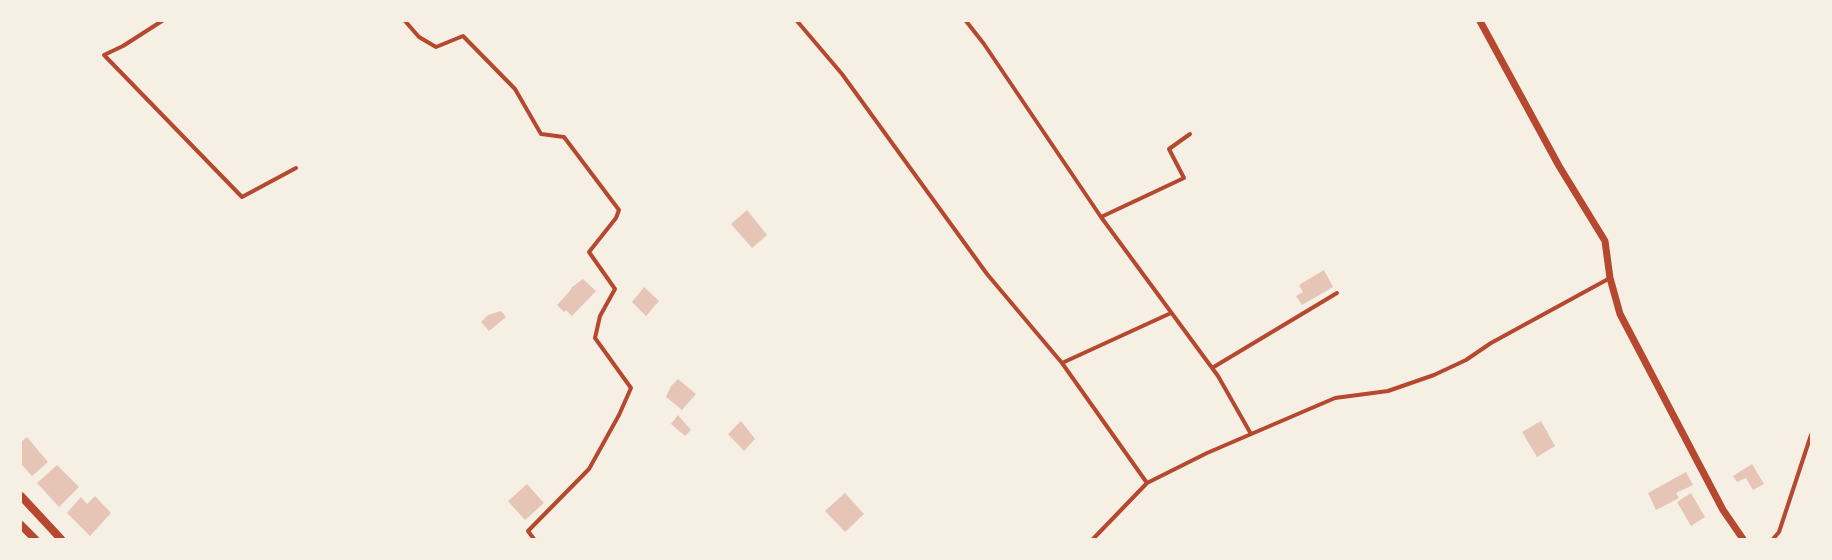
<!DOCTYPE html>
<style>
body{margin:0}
#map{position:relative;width:1832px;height:560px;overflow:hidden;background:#f6efe4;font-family:"Roboto Serif",serif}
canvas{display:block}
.frame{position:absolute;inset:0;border:22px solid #f6efe4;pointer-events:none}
</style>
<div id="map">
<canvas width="1832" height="560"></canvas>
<div class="frame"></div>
</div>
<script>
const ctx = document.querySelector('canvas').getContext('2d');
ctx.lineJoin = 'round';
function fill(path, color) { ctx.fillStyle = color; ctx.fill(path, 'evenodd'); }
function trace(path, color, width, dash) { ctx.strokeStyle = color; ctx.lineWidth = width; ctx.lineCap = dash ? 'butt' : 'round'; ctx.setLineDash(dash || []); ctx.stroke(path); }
fill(new Path2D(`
 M 747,210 L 767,235 L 752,248 L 731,224 Z
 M 1324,270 L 1333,287 L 1302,305 L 1296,296 L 1303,292 L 1299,285 Z
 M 583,279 L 596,291 L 572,316 L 566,310 L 564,312 L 557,305 L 569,292 L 572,287 Z
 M 644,287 L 659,301 L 646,316 L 632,302 Z
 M 501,311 L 506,317 L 489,331 L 481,322 L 488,315 Z
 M 678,379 L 696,394 L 682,410 L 666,397 L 671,386 Z
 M 678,415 L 691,430 L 685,436 L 671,424 Z
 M 741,421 L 755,439 L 744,451 L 728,434 Z
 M 1541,421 L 1555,446 L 1537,457 L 1522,432 Z
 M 27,437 L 48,462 L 32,476 L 21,464 L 21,442 Z
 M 1752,464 L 1764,484 L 1753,490 L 1746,478 L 1737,482 L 1733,476 Z
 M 57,465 L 79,487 L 59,507 L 37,483 Z
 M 1686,472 L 1693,485 L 1676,493 L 1679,498 L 1656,510 L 1648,493 Z
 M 527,484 L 544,503 L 525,520 L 508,501 Z
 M 845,493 L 864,514 L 845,532 L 825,511 Z
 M 1691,493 L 1705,517 L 1691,526 L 1677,502 Z
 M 95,496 L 111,513 L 90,536 L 67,513 L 81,497 L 87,504 Z`), '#e6c5b7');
trace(new Path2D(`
 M 162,21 L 123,46 L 104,55 L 242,197 L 296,168
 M 405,21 L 419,37 L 436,47 L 463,36 L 515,89 L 541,134 L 564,137 L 619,210 L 616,218 L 589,252 L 615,289 L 600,316 L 595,338 L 631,388 L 619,415 L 589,469 L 528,531 L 534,539
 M 797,21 L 842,74 L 987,274 L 1062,363 L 1147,483 L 1093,539
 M 966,21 L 984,44 L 1101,217 L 1218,376 L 1251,434
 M 1101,217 L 1184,178 L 1169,149 L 1190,134
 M 1062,363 L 1171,313
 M 1212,368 L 1337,293
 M 1147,483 L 1207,453 L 1335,398 L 1388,391 L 1434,375 L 1466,360 L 1491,343 L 1610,278
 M 1773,539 L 1779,532 L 1811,435`), '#b5482f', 4);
trace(new Path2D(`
 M 1480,21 L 1559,166 L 1605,241 L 1610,278 L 1620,314 L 1723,510 L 1743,539`), '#b5482f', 7);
trace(new Path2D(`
 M 21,496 L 61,539
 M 21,525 L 35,539`), '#b5482f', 8);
</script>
